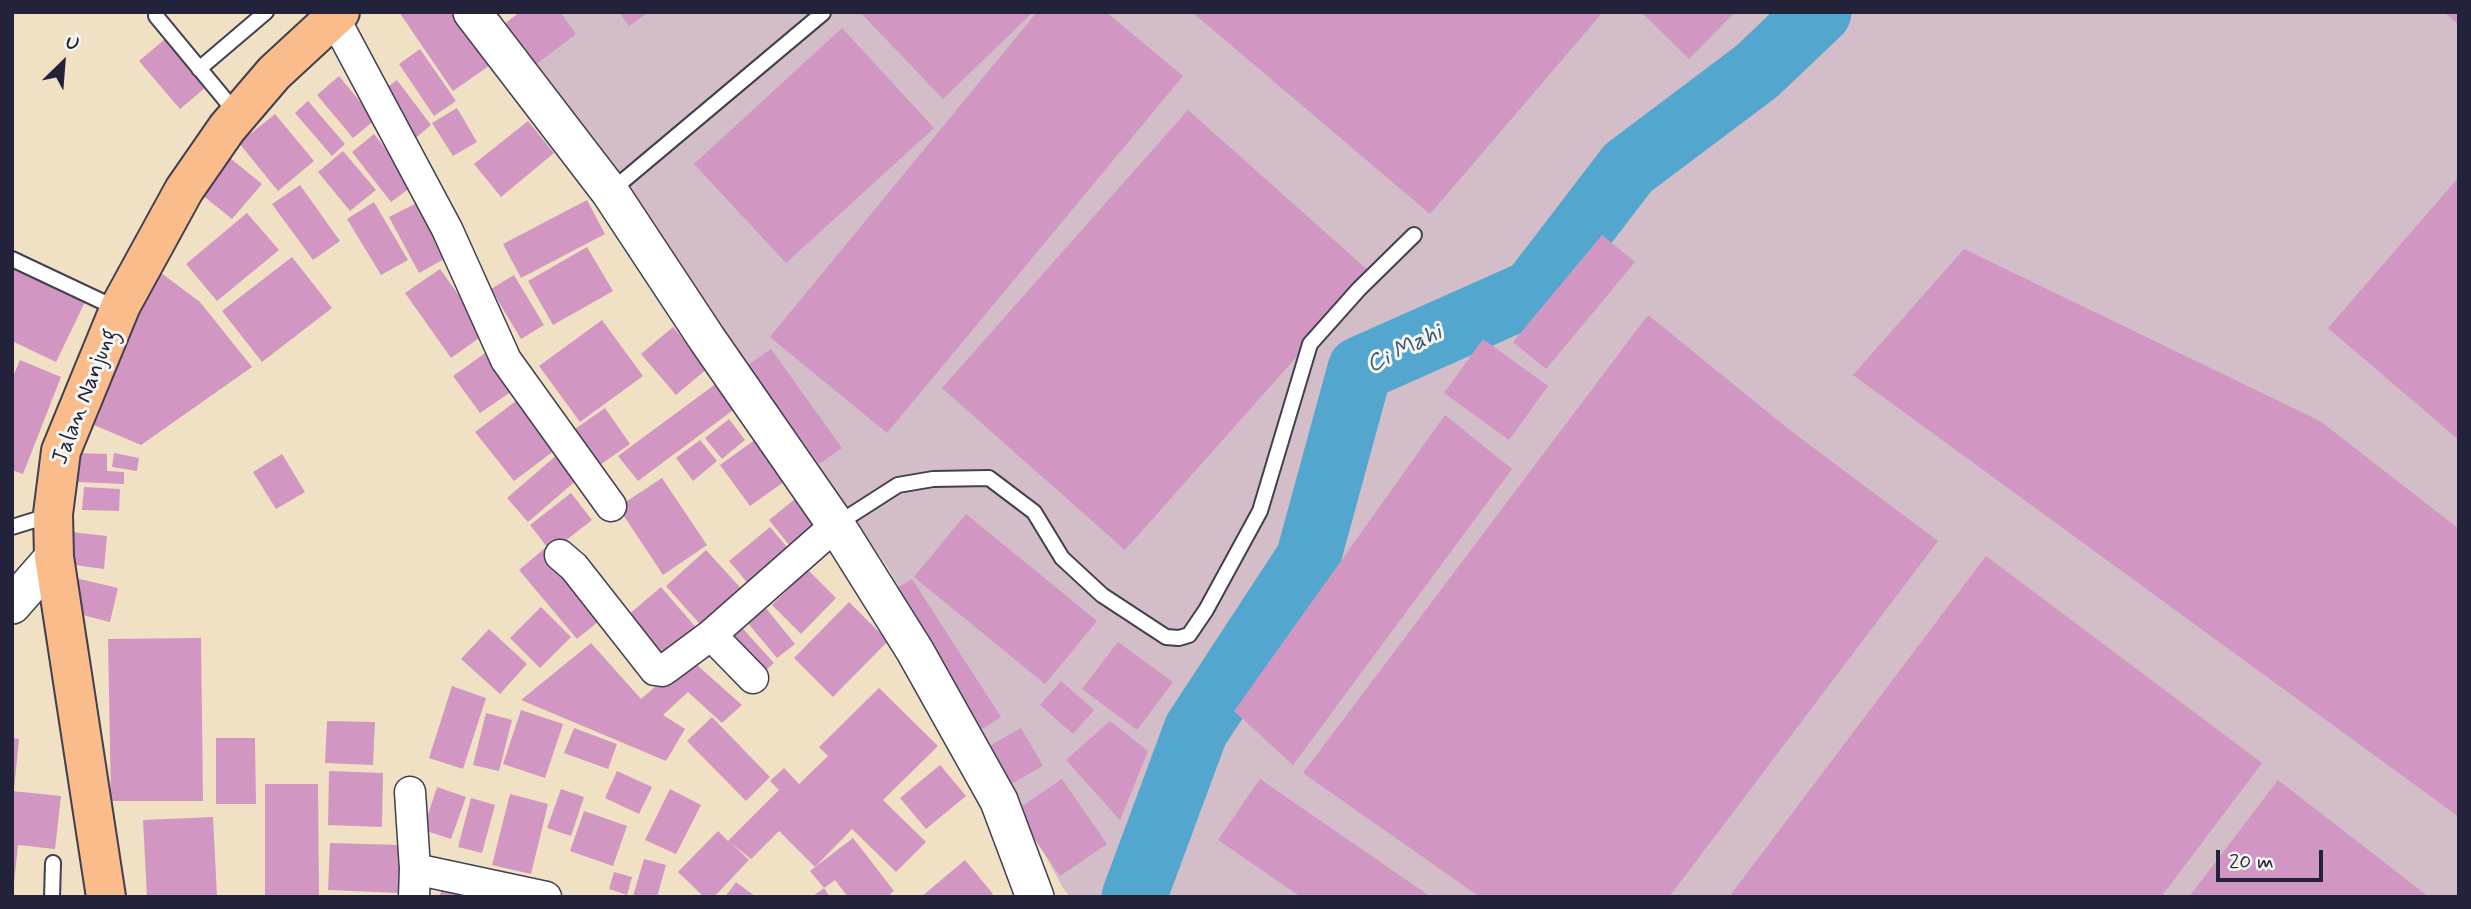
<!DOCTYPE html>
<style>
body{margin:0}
#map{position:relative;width:2471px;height:909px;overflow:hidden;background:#f0e1c4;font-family:Mynerve,sans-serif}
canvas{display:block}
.frame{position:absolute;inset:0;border:14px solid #22223b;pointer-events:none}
.north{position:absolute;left:28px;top:28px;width:70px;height:70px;-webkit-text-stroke:5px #f6f6f2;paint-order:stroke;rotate:25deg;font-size:19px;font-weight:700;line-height:28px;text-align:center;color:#22223b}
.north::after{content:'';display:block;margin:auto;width:24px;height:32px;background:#22223b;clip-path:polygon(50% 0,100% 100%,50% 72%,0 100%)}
.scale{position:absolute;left:2216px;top:850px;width:107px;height:32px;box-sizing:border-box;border:4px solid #22223b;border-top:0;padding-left:9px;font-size:21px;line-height:24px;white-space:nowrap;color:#22223b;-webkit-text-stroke:5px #f6f6f2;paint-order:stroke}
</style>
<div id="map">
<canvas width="2471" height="909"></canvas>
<div class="frame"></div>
<div class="north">U</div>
<div class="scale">20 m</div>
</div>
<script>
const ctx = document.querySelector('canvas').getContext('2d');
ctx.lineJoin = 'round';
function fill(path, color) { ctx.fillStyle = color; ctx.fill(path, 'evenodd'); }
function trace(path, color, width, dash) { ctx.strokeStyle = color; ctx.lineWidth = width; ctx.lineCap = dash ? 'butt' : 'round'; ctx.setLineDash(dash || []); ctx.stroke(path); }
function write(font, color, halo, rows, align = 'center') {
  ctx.font = font + ' Mynerve,sans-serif'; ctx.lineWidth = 6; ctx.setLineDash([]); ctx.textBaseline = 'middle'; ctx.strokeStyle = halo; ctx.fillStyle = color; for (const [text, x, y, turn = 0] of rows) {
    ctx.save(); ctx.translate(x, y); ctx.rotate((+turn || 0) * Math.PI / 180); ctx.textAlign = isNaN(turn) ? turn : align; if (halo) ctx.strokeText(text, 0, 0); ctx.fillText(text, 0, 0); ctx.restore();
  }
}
fill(new Path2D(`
 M 543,12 L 2459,12 L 2459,897 L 1070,897 L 1063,888 L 888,568 L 516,40 Z`), '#d2bdc8');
trace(new Path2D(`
 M 1134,897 L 1196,730 L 1308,559 L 1360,369 L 1533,292 L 1628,168 L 1757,71 L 1819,12`), '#53a7ce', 65);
fill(new Path2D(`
 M 399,12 L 467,12 L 499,59 L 453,91 Z
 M 520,12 L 560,12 L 576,34 L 534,66 L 503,25 Z
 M 619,12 L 649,12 L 629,26 Z
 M 860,12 L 1033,12 L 943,99 Z
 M 1037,12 L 1106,12 L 1183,76 L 887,433 L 770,337 Z
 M 1192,12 L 1603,12 L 1430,214 Z
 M 1641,12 L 1735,12 L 1689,59 Z
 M 2444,12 L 2459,12 L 2459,25 Z
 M 842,28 L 934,128 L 786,263 L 694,164 Z
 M 165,39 L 206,87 L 180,109 L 139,61 Z
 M 420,49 L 456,101 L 434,116 L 399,64 Z
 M 339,76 L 375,120 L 353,138 L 317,95 Z
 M 397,80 L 431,125 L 413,140 L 378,94 Z
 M 308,101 L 345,144 L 332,156 L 295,113 Z
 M 457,108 L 477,142 L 453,156 L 432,123 Z
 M 1188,110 L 1371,273 L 1125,550 L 942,388 Z
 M 275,114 L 314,161 L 278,191 L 239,143 Z
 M 528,121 L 554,153 L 501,197 L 474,164 Z
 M 374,134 L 414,185 L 391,202 L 352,152 Z
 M 343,151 L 376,190 L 350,211 L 318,172 Z
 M 230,158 L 262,184 L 232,219 L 201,194 Z
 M 2459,177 L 2459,440 L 2328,328 Z
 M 300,185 L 340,241 L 313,260 L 272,204 Z
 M 425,199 L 455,253 L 419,273 L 389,217 Z
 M 587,200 L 605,234 L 521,278 L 503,244 Z
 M 374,202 L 408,260 L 381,275 L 347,219 Z
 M 247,213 L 279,250 L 217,301 L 186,264 Z
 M 1602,235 L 1635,262 L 1546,369 L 1513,342 Z
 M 587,247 L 613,291 L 553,325 L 528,281 Z
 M 1964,249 L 2320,421 L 2459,529 L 2459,817 L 1853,375 Z
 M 292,257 L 332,308 L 262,362 L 222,311 Z
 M 13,266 L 86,300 L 56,362 L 12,341 Z
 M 440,269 L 486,333 L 451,358 L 405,293 Z
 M 157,270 L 200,302 L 252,367 L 141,445 L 94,425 Z
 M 514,275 L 544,325 L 521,339 L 491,289 Z
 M 1648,315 L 1791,431 L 1938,541 L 1669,897 L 1480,897 L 1303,773 Z
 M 602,320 L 643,376 L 580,422 L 539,366 Z
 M 673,327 L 708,368 L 676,395 L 641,354 Z
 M 1483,339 L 1548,386 L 1509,440 L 1444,393 Z
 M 771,349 L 842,448 L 819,464 L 748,365 Z
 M 488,351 L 515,389 L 480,413 L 453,376 Z
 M 20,360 L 61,377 L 23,474 L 12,470 L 12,379 Z
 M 721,380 L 740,405 L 638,481 L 618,456 Z
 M 521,397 L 559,447 L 514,481 L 475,432 Z
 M 605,408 L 630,444 L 597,467 L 572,431 Z
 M 1445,415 L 1512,469 L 1293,765 L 1234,711 Z
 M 729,419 L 745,440 L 722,459 L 705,438 Z
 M 759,437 L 788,479 L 750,506 L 720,465 Z
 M 700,440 L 717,461 L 693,481 L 676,458 Z
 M 78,453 L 107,454 L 107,471 L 124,472 L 124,484 L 77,482 Z
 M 114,453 L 139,458 L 137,471 L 112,467 Z
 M 282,454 L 305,492 L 276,509 L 253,472 Z
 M 558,454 L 579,478 L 528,522 L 507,498 Z
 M 662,478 L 707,545 L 663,575 L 618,507 Z
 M 84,487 L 120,489 L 119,511 L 82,510 Z
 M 571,493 L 592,520 L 551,552 L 530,525 Z
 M 795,499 L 820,530 L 794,551 L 769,520 Z
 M 966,514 L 1097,621 L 1045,684 L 914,577 Z
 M 770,527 L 792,553 L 752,588 L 729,561 Z
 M 71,532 L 107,536 L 104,569 L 67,564 Z
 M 545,548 L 604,617 L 577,639 L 519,570 Z
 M 706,550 L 747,595 L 706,631 L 666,586 Z
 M 1986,556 L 2262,763 L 2161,897 L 1729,897 Z
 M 808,570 L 836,598 L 801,634 L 772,605 Z
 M 75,578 L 118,588 L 110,622 L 67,611 Z
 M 912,579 L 1001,717 L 976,733 L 887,594 Z
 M 661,587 L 699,631 L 659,666 L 620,622 Z
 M 760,601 L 795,644 L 777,658 L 742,616 Z
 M 849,602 L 888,641 L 833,697 L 794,658 Z
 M 541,607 L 571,637 L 540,668 L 510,638 Z
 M 735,620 L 774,663 L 758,677 L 720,634 Z
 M 489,629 L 527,664 L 500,694 L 461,659 Z
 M 201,638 L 203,801 L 111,801 L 108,639 Z
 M 1118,642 L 1173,682 L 1137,730 L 1082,689 Z
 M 591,643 L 641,699 L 689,658 L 742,705 L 722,723 L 688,692 L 663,715 L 685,729 L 666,761 L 521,700 Z
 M 1061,681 L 1094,710 L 1073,734 L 1040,705 Z
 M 452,686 L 486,698 L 463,769 L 429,758 Z
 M 879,688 L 938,746 L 883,800 L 926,842 L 896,872 L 852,829 L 815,867 L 779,831 L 751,859 L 731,843 L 749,860 L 714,897 L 704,897 L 678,872 L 718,831 L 728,841 L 779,790 L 770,781 L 784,768 L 799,784 L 828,756 L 819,747 Z
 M 521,710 L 563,724 L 545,778 L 503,764 Z
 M 486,713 L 512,720 L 499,771 L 473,765 Z
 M 712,717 L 770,777 L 746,801 L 687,741 Z
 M 327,721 L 375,722 L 373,765 L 325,763 Z
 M 1110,721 L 1148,751 L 1120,820 L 1066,760 Z
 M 574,728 L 617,744 L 608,769 L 564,753 Z
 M 1021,728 L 1043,766 L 1011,784 L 989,746 Z
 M 12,738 L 19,739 L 14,789 L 12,789 Z
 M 216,738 L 255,738 L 256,804 L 216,804 Z
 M 940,765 L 966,796 L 926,829 L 900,798 Z
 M 329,771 L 383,773 L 382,827 L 328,825 Z
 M 617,771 L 652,787 L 639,814 L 605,798 Z
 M 1062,779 L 1107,844 L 1060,876 L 1015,811 Z
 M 1260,779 L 1431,897 L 1301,897 L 1218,840 Z
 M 2278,780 L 2429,897 L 2189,897 Z
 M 265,784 L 318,784 L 319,897 L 265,897 Z
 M 437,787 L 466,797 L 451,839 L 423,830 Z
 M 561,789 L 584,797 L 571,836 L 547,828 Z
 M 670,789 L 701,805 L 676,854 L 645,840 Z
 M 12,791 L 61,796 L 55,849 L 18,845 L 14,883 L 12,883 Z
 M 510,794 L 548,804 L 531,874 L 492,865 Z
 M 471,798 L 495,805 L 482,853 L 458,847 Z
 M 584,811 L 627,826 L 613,866 L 570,851 Z
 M 213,817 L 217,897 L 147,897 L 143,820 Z
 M 853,838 L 894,891 L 887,897 L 848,897 L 835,880 L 824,888 L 830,897 L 812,897 L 824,888 L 810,871 Z
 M 330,843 L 401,845 L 399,893 L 328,890 Z
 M 644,859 L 666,865 L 657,897 L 633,896 Z
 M 965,860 L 993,894 L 989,897 L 921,897 Z
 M 614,872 L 632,877 L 627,895 L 609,889 Z
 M 445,882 L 481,897 L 439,897 Z
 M 736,882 L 756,897 L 725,897 Z`), '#d196c2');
const service = new Path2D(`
 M 156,16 L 237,114
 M 199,69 L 266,12
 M 611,191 L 823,13
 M 12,259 L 118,309
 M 837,524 L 898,485 L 933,479 L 989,478 L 1034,512 L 1062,558 L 1102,595 L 1166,637 L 1179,638 L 1189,635 L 1206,610 L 1260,511 L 1310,344 L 1359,289 L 1414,235
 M 12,527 L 51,515
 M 52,897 L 53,863`);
const minor = new Path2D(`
 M 331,12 L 447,229 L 506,360 L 611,506
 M 560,555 L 574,567 L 655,670 L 662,671 L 668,667 L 711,635
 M 753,678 L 711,635 L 836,525
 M 410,792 L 415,869 L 414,897
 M 415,869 L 546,897`);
const tertiary = new Path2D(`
 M 472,12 L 610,192 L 707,339 L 836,525 L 915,651 L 999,801 L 1035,897
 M 12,605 L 54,557`);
const primary = new Path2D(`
 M 106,897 L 54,557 L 53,514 L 61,451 L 121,305 L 184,190 L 227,128 L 274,73 L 340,12`);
trace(service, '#413f50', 18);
trace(minor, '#413f50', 33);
trace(tertiary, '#413f50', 40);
trace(primary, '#413f50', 42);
trace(service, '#fff', 14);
trace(minor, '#fff', 30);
trace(tertiary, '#fff', 37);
trace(primary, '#fabc8b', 38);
write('23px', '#22223b', '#f6f6f2', [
 ["Jalan Nanjung",86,397,-69]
]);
write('italic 24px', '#365776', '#f6f6f2', [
 ["Ci Mahi",1405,350,-26]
]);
</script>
